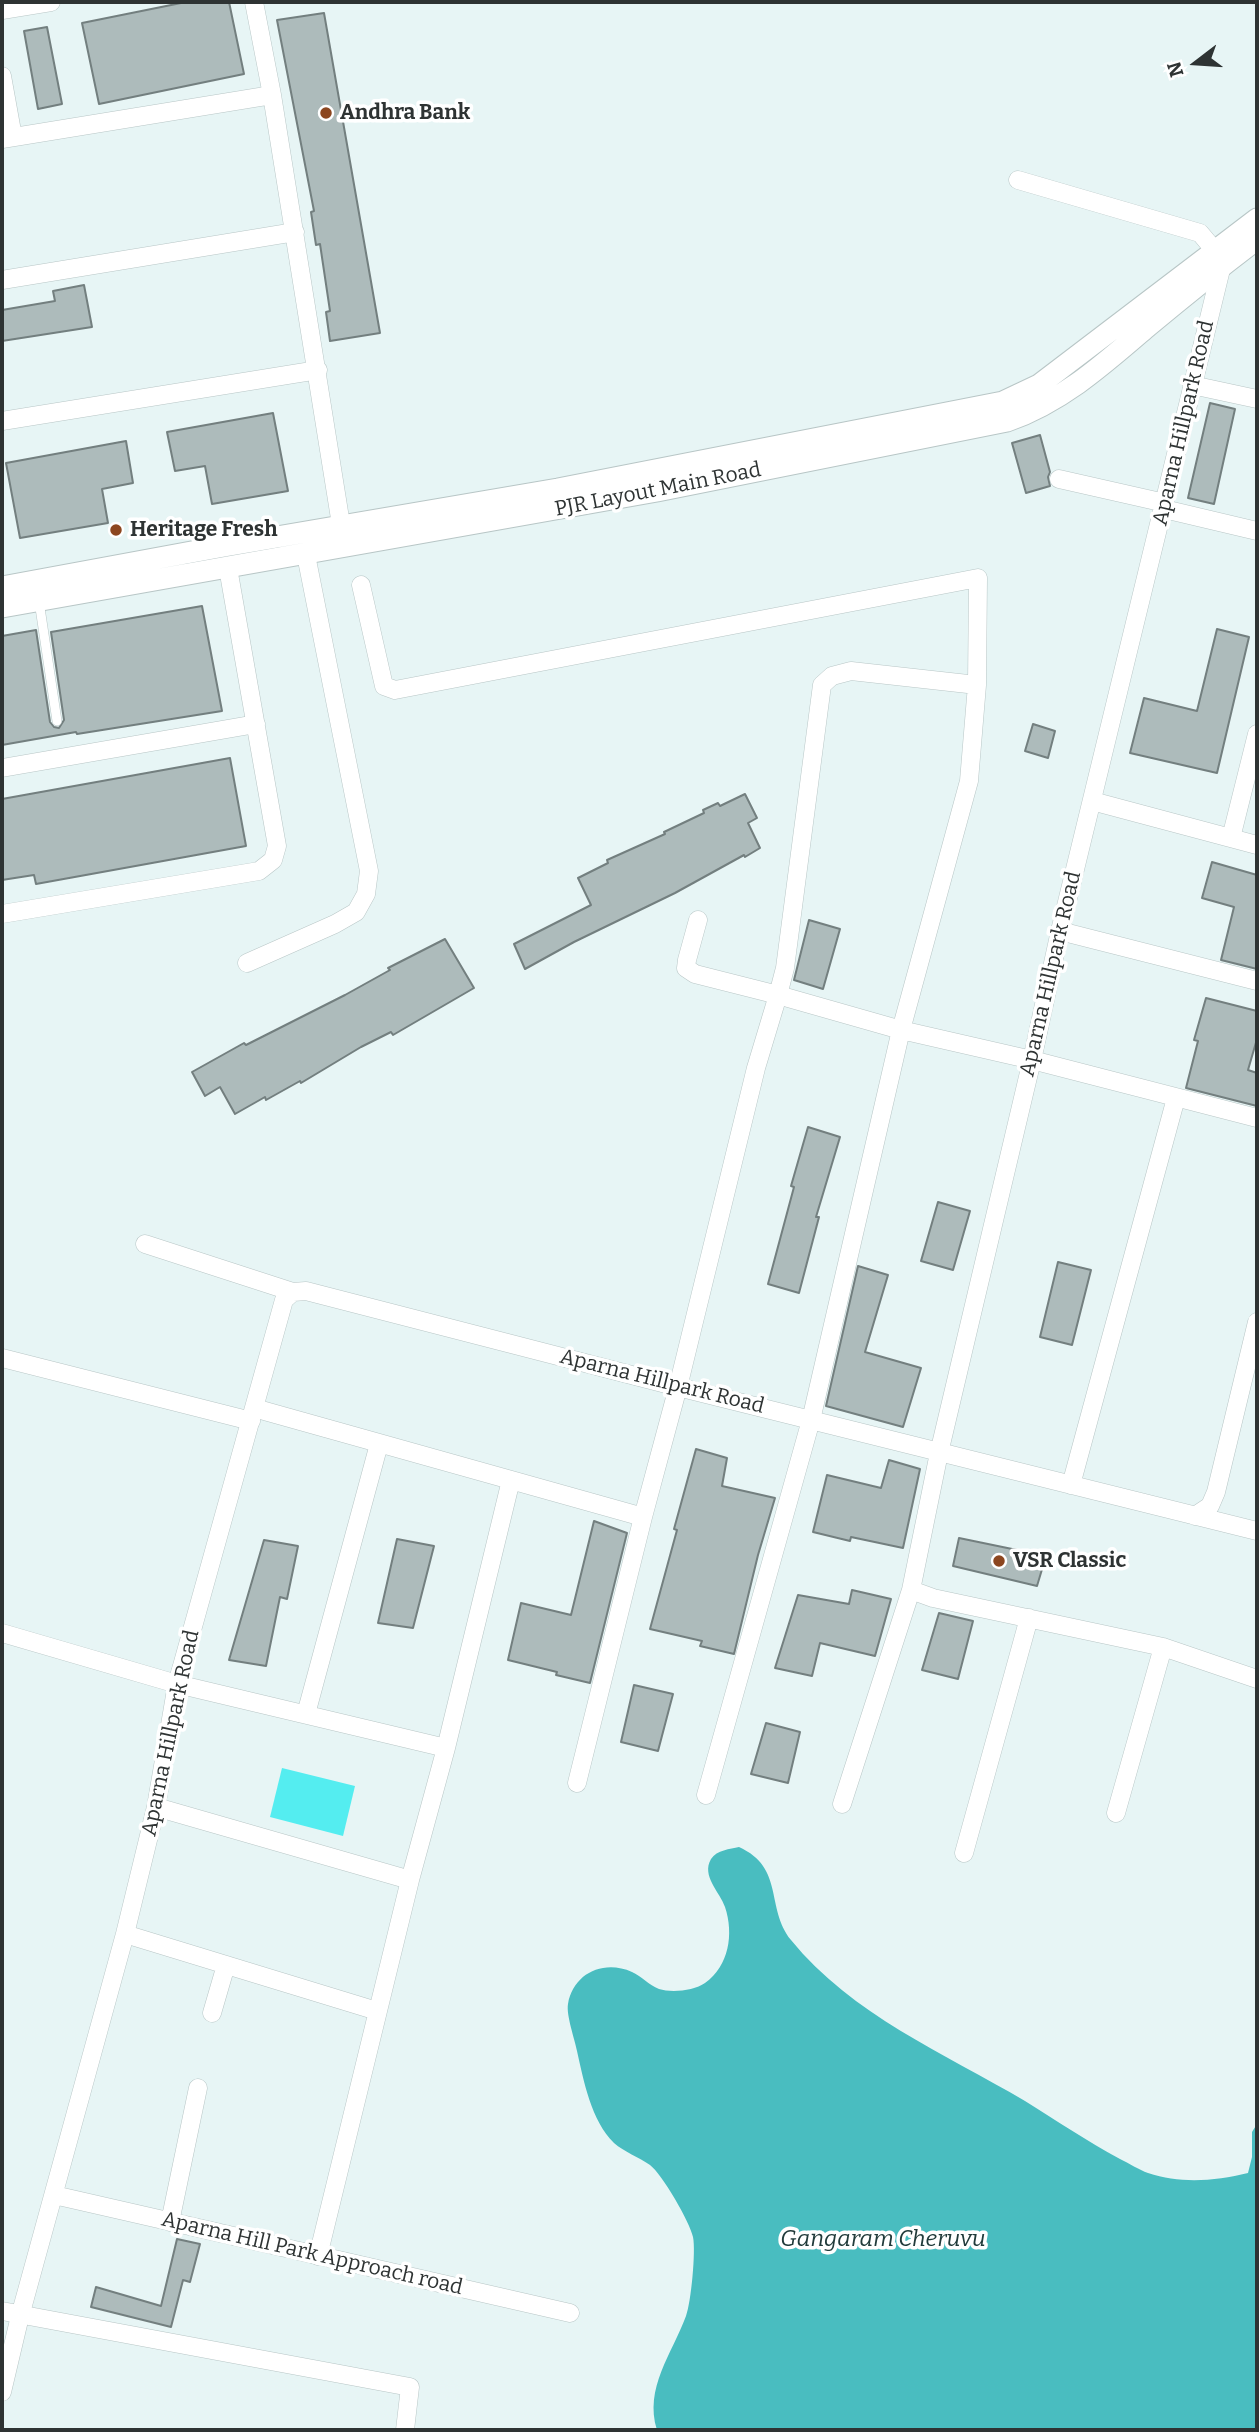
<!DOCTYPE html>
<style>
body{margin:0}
#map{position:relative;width:1259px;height:2432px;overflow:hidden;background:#e7f5f5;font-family:Bitter,serif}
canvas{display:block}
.frame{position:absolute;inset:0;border:4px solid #2e3333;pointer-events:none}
.north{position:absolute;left:1161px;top:28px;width:70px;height:70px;-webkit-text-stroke:5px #fff;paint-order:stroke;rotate:253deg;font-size:19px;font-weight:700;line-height:28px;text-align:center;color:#2e3333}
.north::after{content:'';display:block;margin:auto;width:24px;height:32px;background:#2e3333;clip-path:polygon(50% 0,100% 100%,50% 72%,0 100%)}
</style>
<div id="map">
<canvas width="1259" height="2432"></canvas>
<div class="frame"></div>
<div class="north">N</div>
</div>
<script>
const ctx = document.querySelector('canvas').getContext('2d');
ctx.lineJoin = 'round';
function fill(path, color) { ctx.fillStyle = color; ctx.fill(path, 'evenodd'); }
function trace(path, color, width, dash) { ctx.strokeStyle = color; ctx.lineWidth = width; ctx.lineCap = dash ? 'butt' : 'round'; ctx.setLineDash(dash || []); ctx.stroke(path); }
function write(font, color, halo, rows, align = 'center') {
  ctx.font = font + ' Bitter,serif'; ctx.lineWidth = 7; ctx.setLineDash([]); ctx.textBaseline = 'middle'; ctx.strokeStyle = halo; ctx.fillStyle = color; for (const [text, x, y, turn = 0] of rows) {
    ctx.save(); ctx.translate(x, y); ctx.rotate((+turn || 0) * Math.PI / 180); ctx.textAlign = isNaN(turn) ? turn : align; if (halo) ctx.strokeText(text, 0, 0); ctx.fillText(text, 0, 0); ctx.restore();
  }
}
fill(new Path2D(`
 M 282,1768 L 355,1786 L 343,1836 L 270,1817 Z`), '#54edf0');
fill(new Path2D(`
 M 739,1847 C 785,1868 765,1907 791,1940 C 852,2015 944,2053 1025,2101 C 1057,2121 1087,2141 1120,2159 C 1129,2163 1139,2170 1148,2173 C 1181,2184 1215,2181 1248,2173 L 1252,2157 L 1252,2132 L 1257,2124 L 1257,2430 L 657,2430 C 644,2388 672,2354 686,2316 C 691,2303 696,2251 693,2237 C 690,2222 662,2174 650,2165 C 639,2157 624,2152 614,2143 C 591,2120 584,2082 577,2051 C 575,2040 566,2015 568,2004 C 573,1974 603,1959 632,1972 C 641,1976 649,1985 659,1989 C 671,1993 694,1991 705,1983 C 729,1966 734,1934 725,1907 C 720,1892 701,1876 711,1859 C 717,1850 730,1849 739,1847 Z`), '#49bdc0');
const building = new Path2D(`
 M 186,2 L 229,2 L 244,74 L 99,104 L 82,23 Z
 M 324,13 L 380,333 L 330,341 L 326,312 L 330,311 L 320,244 L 316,245 L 311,212 L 314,211 L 277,20 Z
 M 47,27 L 62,104 L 38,109 L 24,31 Z
 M 84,285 L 92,327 L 2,341 L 2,310 L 55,301 L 53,291 Z
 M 1210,403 L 1235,409 L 1214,504 L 1188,498 Z
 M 273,413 L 288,491 L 212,504 L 205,466 L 175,471 L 167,432 Z
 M 1040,435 L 1050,472 L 1048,477 L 1050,486 L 1026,493 L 1012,443 Z
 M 126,441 L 133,483 L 102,489 L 108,523 L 20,538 L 6,463 Z
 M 202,606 L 222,711 L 77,734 L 76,732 L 2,745 L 2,636 L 36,630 L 50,722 L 54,727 L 59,728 L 64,720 L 51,632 Z
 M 1217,629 L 1249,637 L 1217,773 L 1130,753 L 1144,698 L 1197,711 Z
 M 1033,724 L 1055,731 L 1048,758 L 1025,751 Z
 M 230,758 L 246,846 L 36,884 L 34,875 L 2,880 L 2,799 Z
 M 745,794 L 757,818 L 748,823 L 760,848 L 745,857 L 744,855 L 675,893 L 574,942 L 525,969 L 514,944 L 591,905 L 578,878 L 608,863 L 607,860 L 665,834 L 664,832 L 704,813 L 703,810 L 718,803 L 720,806 Z
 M 1212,862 L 1257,875 L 1257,969 L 1221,960 L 1234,907 L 1202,898 Z
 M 809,920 L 840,929 L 823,989 L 794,980 Z
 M 445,939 L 474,988 L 393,1035 L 391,1032 L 361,1047 L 301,1083 L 300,1081 L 266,1100 L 265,1097 L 235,1114 L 220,1087 L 205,1096 L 192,1072 L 244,1043 L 246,1045 L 345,995 L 390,970 L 388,968 Z
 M 1206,998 L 1257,1011 L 1257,1039 L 1248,1070 L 1257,1073 L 1257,1106 L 1186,1088 L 1198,1041 L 1194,1040 Z
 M 808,1127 L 840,1137 L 816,1217 L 819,1217 L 799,1293 L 768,1284 L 794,1187 L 791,1186 Z
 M 938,1202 L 970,1211 L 953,1270 L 921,1261 Z
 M 1058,1262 L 1091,1270 L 1072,1345 L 1040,1337 Z
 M 858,1266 L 888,1275 L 865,1352 L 921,1368 L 903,1427 L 826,1406 Z
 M 696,1449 L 727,1458 L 722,1486 L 775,1498 L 758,1555 L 734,1654 L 700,1646 L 702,1641 L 650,1629 L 677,1530 L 674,1529 Z
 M 889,1460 L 920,1469 L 903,1548 L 851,1537 L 850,1541 L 813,1532 L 827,1475 L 881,1488 Z
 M 594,1521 L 627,1533 L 590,1683 L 556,1675 L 557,1672 L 508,1660 L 521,1603 L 571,1615 Z
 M 959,1538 L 1046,1556 L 1037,1586 L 953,1566 Z
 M 397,1539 L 434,1546 L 413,1628 L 378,1623 Z
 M 264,1540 L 298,1546 L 287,1599 L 280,1597 L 266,1666 L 229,1660 Z
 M 852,1590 L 891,1599 L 875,1656 L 820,1643 L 812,1676 L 775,1668 L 798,1595 L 849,1604 Z
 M 939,1613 L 973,1621 L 958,1679 L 922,1670 Z
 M 634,1685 L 673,1694 L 658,1751 L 621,1742 Z
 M 766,1723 L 800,1732 L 788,1783 L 751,1774 Z
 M 177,2239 L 200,2244 L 190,2282 L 183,2280 L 171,2327 L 91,2307 L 96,2287 L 161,2306 Z`);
fill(building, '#adbbbb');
trace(building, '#737f7f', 2);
const service = new Path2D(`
 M 39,601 L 57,721`);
const minor = new Path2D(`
 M 254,2 L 272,95 L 343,537
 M 2,10 L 51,2
 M 2,76 L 13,137
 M 2,139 L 272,95
 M 1018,180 L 1200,233 L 1216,252 L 1222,265 L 1060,931 L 1032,1060 L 939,1453 L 911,1590 L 933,1598 L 1163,1647 L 1257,1679
 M 2,280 L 295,232
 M 1192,385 L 1257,399
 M 2,421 L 318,370
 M 1059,479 L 1165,503
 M 1164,509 L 1257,531
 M 361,585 L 384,686 L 395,690 L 978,578 L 977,685 L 969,781 L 901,1030 L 811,1420 L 706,1795
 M 977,685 L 851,671 L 832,676 L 822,685 L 785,968 L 778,995 L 901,1030 L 1032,1060 L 1257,1118
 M 2,768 L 256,724
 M 1092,801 L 1257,845
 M 1231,838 L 1257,734
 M 2,914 L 259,871 L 273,860 L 277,846 L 228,568
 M 1060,931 L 1257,981
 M 247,963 L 335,924 L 356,912 L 366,894 L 369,871 L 306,555
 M 145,1244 L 293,1292
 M 2,1358 L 251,1421
 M 254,1408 L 643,1517
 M 1071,1485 L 1176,1098
 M 1195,1516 L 1210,1506 L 1216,1492 L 1257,1322
 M 2,1633 L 177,1684 L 446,1748
 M 306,1714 L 379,1444
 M 577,1783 L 643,1517 L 678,1387 L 756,1068 L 778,995 L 695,974 L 686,968 L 687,960 L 698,920
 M 842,1804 L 911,1590
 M 156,1807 L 410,1880
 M 1116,1813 L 1163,1647
 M 964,1853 L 1029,1618
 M 125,1934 L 377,2011
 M 212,2013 L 226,1965
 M 54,2195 L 570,2313
 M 170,2222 L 198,2088
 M 318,2256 L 410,1880 L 446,1748 L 511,1480
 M 2,2311 L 410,2387 L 405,2430
 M 2,2392 L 20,2316 L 125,1934 L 156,1807 L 177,1684 L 284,1300 L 293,1292 L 306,1291 L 678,1387 L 1257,1531`);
const tertiary = new Path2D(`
 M 2,587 L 224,546 L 558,489 L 1003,402 L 1039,385 L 1257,219
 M 2,607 L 657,491 L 1007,421 C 1062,402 1105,363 1148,326 C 1184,296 1220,267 1257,239`);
trace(service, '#b8c6c6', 10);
trace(minor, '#b8c6c6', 19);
trace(tertiary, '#b8c6c6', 23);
trace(service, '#fff', 9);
trace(minor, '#fff', 18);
trace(tertiary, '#fff', 21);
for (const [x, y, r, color] of [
 [326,113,7,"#8c461f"],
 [116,530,7,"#8c461f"],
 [999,1561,7,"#8c461f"]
]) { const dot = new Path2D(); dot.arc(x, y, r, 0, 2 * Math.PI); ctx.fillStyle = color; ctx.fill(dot); trace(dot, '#fff', 2.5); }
write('bold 21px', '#2e3333', '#fff', [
 ["Andhra Bank",340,113],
 ["Heritage Fresh",130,530],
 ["VSR Classic",1013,1561]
], 'left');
write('21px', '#2e3333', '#fff', [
 ["Aparna Hillpark Road",1184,423,-77],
 ["PJR Layout Main Road",658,490,-11],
 ["Aparna Hillpark Road",1051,974,-77],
 ["Aparna Hillpark Road",662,1382,14],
 ["Aparna Hillpark Road",171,1733,-78],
 ["Aparna Hill Park Approach road",312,2254,13]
]);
write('italic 23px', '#213b3b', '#fff', [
 ["Gangaram Cheruvu",883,2240]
]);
</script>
